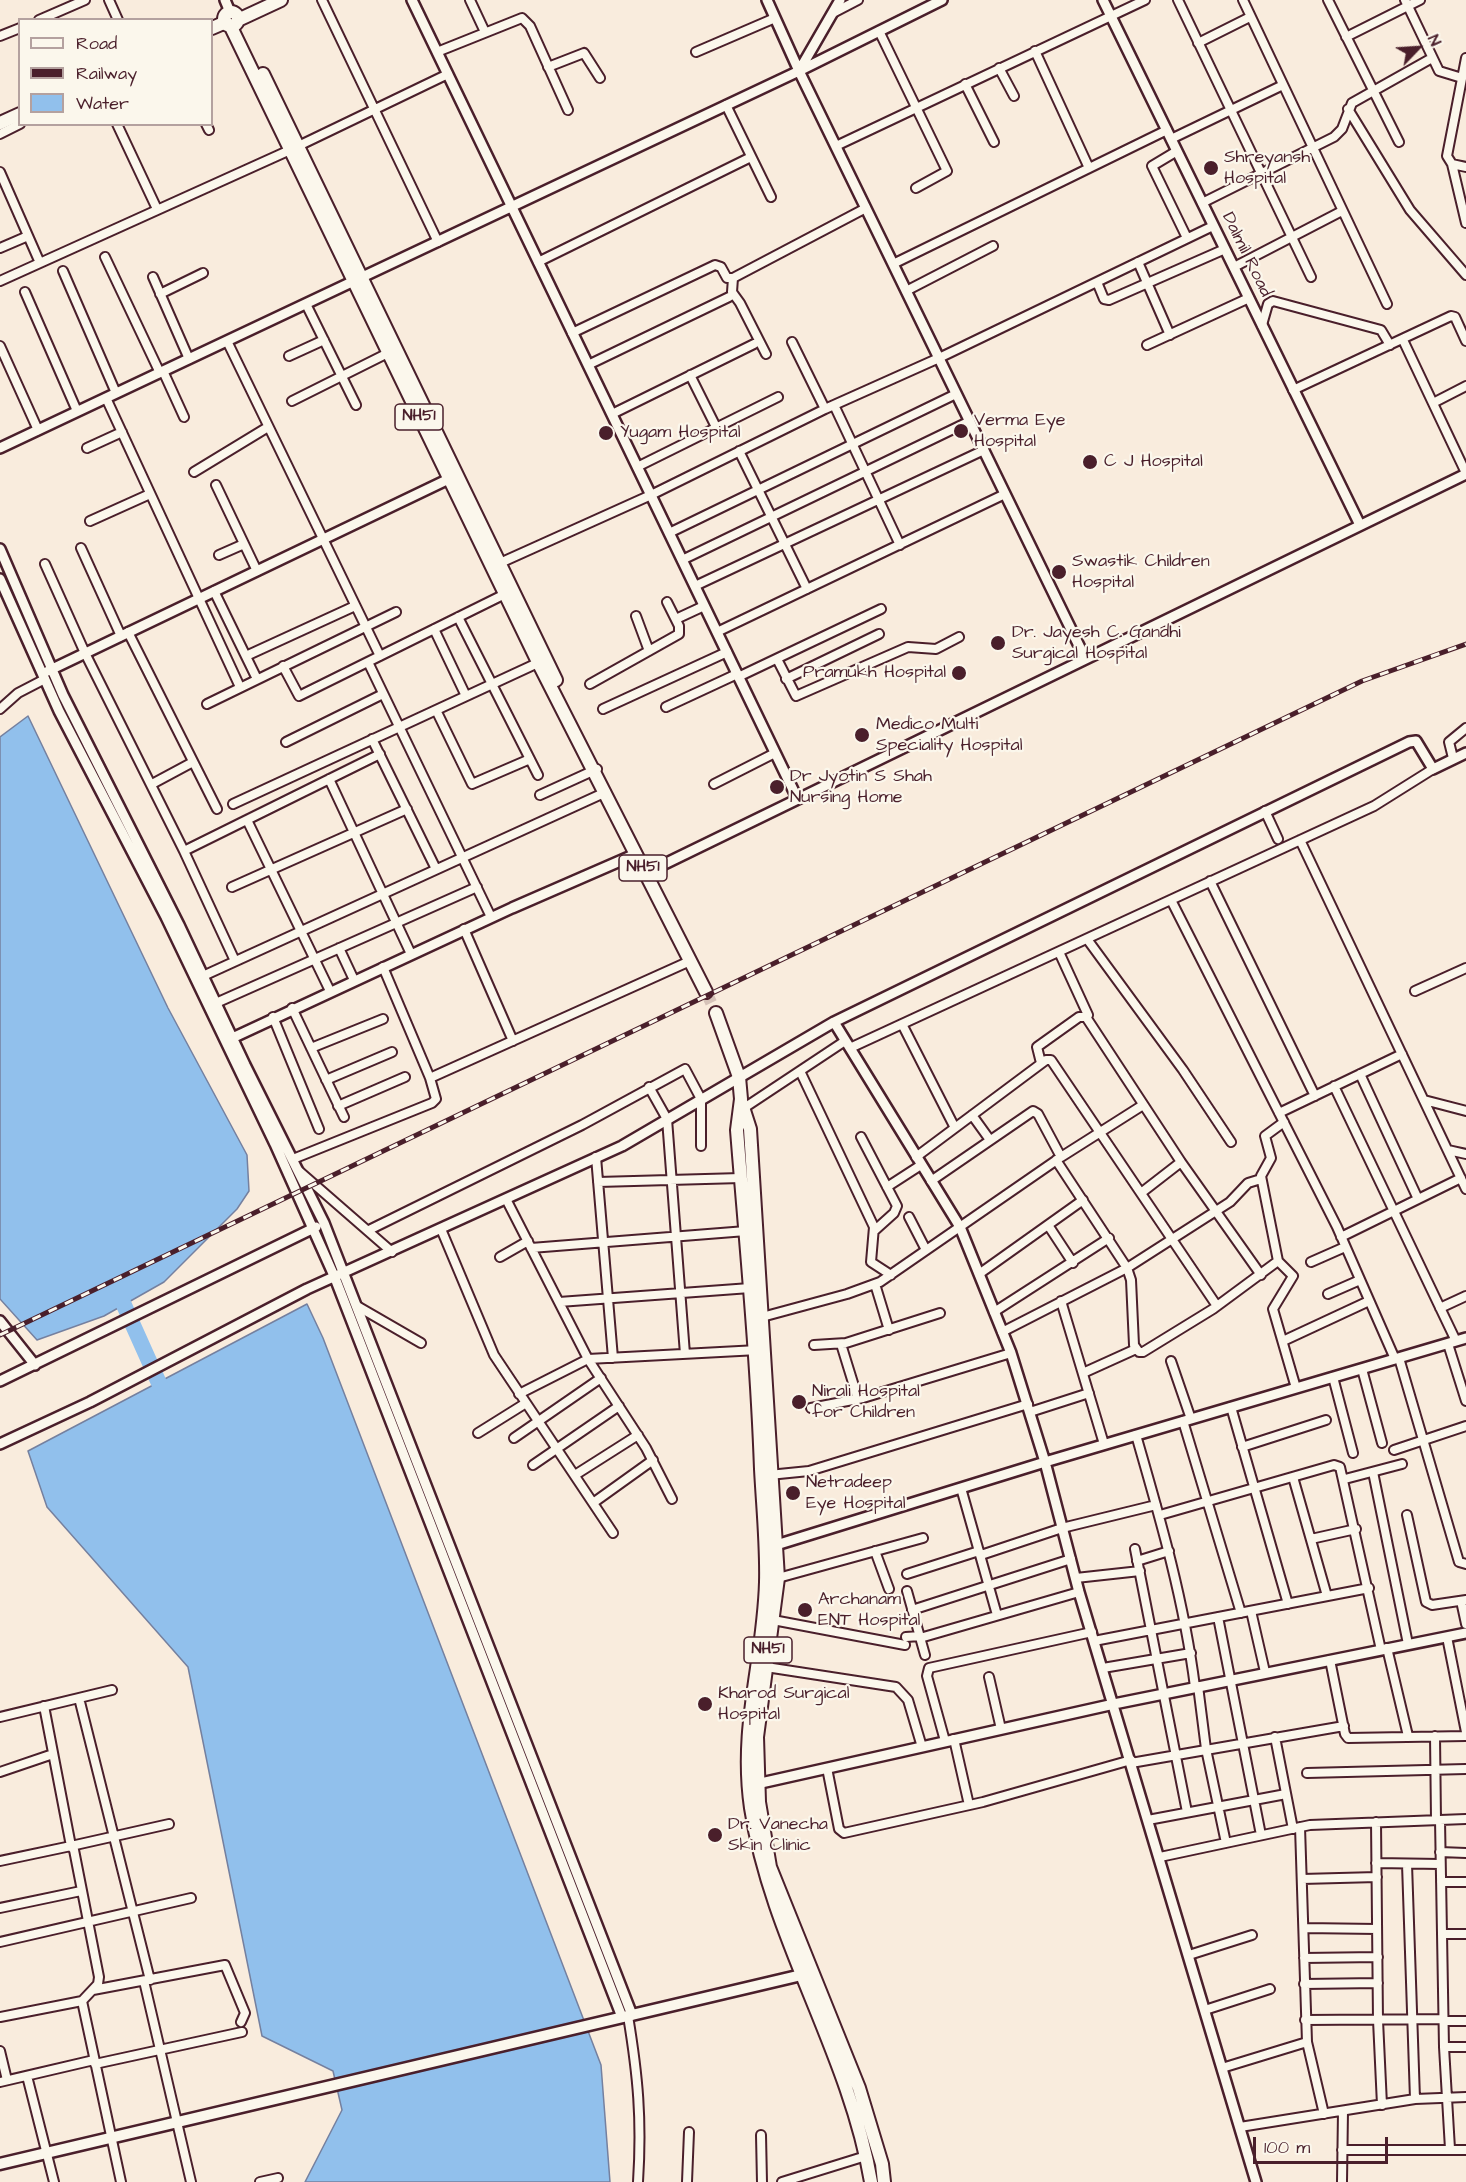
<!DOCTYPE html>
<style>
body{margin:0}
#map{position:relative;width:1466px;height:2182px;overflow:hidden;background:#f9ecdd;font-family:"Architects Daughter",sans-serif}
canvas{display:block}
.legend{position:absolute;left:18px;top:18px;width:195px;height:108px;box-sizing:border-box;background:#fbf7ec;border:2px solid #b4a19f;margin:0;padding:8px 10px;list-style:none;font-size:18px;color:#4a1f2b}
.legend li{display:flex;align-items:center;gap:12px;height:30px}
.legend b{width:30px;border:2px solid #b4a19f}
.north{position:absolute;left:1388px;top:18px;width:60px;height:60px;-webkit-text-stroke:4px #fbf7ec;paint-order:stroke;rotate:65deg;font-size:16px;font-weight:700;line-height:24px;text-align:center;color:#4a1f2b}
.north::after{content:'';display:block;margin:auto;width:21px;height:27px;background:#4a1f2b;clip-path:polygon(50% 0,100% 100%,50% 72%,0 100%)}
.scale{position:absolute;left:1253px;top:2137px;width:135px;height:27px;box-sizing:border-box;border:3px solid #4a1f2b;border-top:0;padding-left:8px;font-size:18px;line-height:21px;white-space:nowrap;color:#4a1f2b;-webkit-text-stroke:4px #fbf7ec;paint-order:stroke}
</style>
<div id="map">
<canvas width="1466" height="2182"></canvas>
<ul class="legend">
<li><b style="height:8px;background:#fbf7ec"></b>Road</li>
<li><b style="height:8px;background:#4a1f2b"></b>Railway</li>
<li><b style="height:16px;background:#91c0ec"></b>Water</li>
</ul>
<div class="north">N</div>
<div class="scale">100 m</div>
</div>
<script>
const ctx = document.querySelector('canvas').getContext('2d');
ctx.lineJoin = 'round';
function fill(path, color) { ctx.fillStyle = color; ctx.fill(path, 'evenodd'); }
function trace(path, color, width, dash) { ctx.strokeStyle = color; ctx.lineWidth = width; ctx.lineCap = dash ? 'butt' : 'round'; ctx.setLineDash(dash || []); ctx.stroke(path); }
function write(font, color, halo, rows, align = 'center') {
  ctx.font = font + ' "Architects Daughter",sans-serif'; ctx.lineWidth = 4.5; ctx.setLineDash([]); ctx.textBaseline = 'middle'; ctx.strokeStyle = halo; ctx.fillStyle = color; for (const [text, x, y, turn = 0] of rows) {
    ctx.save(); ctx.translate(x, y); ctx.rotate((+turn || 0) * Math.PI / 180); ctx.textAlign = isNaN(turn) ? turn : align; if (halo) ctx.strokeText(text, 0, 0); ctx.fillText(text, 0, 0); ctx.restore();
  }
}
const water = new Path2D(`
 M 28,716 L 168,1008 L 247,1155 L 249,1191 L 237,1209 L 164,1282 L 104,1316 L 37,1340 L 0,1299 L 0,737 Z
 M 307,1304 L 323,1338 L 601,2065 L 610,2182 L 305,2182 L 342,2110 L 333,2071 L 262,2036 L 188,1667 L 47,1507 L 28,1451 Z`);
fill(water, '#91c0ec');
trace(water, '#75809f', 1.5);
trace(new Path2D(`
 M 115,1285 L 167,1401`), '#91c0ec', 16);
trace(new Path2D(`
 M 706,992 L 716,1013`), '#d6c3b9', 12, [12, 6]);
const minor = new Path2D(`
 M 109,0 L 118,20
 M 322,0 L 438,242
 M 470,0 L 485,32
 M 1178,0 L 1311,277
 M 1243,0 L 1387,304
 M 1328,0 L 1399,142
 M 1405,0 L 1439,71 L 1462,78
 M 833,13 L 858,0
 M 39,20 L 85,0
 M 879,31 L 947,171 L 916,188
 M 0,36 L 20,28
 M 1346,37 L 1420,0
 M 1198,43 L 1250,17
 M 1035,51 L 1089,168
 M 437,52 L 522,18 L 530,26 L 568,110
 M 696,52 L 775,18
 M 1466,58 L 1447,156 L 1452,164 L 1466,167
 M 548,67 L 584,53 L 600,78
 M 999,68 L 1014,96
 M 965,84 L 994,142
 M 726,105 L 771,197
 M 1348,109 L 1410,210 L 1466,275
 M 117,124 L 157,209
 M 206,124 L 209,130
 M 0,134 L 20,124
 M 1171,139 L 1283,85
 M 836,146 L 1145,0
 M 1177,151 L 1152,166 L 1187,238
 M 1452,164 L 1466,223
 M 0,172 L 40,263
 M 1202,203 L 1334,137 L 1342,129 L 1352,103 L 1432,58
 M 0,248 L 28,236
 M 105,257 L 160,373
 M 538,262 L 751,157
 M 1138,262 L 1170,335
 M 893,264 L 1167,130
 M 1234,267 L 1342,211
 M 63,271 L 116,393
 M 153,277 L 189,359
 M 733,278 L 732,292 L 740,303 L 766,354
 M 0,281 L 290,150 L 448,74
 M 1097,282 L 1104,299 L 1109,300 L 1225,249
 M 906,291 L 993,246
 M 25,292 L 77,411
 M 160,294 L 203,273
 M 306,304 L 356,405
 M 1262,325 L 1268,304 L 1273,301 L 1381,330 L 1390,345
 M 572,333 L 715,265 L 721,267 L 727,278 L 733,278 L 866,208
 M 1403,340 L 1466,473
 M 227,341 L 380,656
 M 792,342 L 825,409
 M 1147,345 L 1249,298
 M 0,346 L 38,430
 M 289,356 L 324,340
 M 588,365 L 729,297
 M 163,371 L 184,417
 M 690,375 L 716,427
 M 1293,390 L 1451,316 L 1455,317 L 1466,341
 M 106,398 L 240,687
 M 292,401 L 388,353
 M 1433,403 L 1466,386
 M 834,405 L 900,545
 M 612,414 L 754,344
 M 87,448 L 122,432
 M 739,451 L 807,589
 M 637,467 L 778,397
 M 194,472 L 268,427
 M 216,485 L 257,571
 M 90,521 L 150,494
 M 669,533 L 956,394
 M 81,548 L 121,636
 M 219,555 L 244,544
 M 682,560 L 970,421
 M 500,563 L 651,495 L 825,409 L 939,358 L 1213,226
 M 45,564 L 85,653 L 184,851
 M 695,586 L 984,450
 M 214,591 L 257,679
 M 636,616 L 649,651
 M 458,617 L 538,775
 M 676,619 L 704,606
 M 434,629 L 466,696
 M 128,632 L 217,809
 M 717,632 L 1005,494
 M 246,656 L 355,606
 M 777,659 L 796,696 L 908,647 L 936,649 L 959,637
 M 368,662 L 491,917
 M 283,666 L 299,696 L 509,592
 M 738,677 L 881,609
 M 786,679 L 879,634
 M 590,684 L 679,634 L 679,626 L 667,602
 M 207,704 L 396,612
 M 666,707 L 737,674
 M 0,709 L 18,693 L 45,679
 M 603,709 L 727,652
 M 436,710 L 472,784 L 530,759
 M 372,739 L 436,869
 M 286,742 L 383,694
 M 1453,758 L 1449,742 L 1466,728
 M 329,779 L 411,954
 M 152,784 L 193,762
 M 714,784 L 775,753
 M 540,795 L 597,769
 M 233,804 L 542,661
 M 1265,811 L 1278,839
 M 247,820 L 330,991
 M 1300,840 L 1466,1189
 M 1210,881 L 1315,1096
 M 232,887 L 407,809
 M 1171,900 L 1337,1227 L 1395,1359
 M 464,929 L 513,1041
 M 1087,939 L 1183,1070 L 1231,1142
 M 339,948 L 354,980
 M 1059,952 L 1088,1015
 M 235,961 L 184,851 L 380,754
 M 203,976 L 606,792
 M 1415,991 L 1466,968
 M 216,1003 L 477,887
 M 292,1008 L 344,1117
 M 273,1017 L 319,1129
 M 902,1024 L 955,1128
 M 311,1048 L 383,1019
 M 850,1048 L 1374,806 L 1433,769
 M 1041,1063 L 1037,1047 L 1079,1017 L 1086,1017 L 1181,1162 L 1261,1275
 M 800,1071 L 874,1227 L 871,1262 L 891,1275
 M 1360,1074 L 1418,1199
 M 430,1078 L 690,961
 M 326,1080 L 392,1052
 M 1334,1086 L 1456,1341
 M 649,1087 L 667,1119 L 685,1354
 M 1424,1100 L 1466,1111
 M 338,1106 L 405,1077
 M 744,1108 L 845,1041
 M 1279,1113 L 1402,1054
 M 972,1115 L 990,1140
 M 861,1137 L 897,1206 L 894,1213 L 874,1231
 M 1448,1150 L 1466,1154
 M 596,1157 L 613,1358
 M 916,1157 L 1046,1060 L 1051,1060 L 1217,1306
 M 293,1159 L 432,1103 L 436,1099 L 430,1078 L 383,967
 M 1056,1160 L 1127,1268 L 1131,1280 L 1134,1345 L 1139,1352 L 1143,1352 L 1213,1309 L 1278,1261 L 1261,1176 L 1271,1158 L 1265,1136 L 1284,1122
 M 299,1171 L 392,1252
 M 931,1181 L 1033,1111 L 1038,1114 L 1061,1157
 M 598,1182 L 741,1178
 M 887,1187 L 921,1165
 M 1141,1193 L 1181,1162
 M 506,1199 L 588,1359 L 646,1448 L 672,1499
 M 909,1217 L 926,1250
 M 1048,1225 L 1073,1263
 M 441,1229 L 494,1355 L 613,1533
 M 369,1230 L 582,1125 L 685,1069 L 701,1099 L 701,1146
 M 1341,1237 L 1461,1178
 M 531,1248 L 746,1231
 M 500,1257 L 528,1241
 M 1278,1261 L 1293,1276 L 1273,1309 L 1296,1388
 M 1311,1262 L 1345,1247
 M 979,1274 L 1083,1200
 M 875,1284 L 889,1330
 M 1328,1294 L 1360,1280
 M 1061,1301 L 1104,1444
 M 559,1302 L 750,1288
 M 357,1306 L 421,1343
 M 1440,1308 L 1466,1296
 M 994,1312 L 1109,1238
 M 762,1317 L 847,1294 L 880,1282 L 1061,1157 L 1143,1105
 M 1002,1332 L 1127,1268 L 1230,1202 L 1248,1183 L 1261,1179
 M 1283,1341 L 1369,1301
 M 841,1344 L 858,1399
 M 1448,1344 L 1466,1401
 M 814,1345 L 846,1343 L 940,1313
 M 1399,1358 L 1459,1562 L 1466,1564
 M 1171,1361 L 1191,1419
 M 1362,1369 L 1382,1443
 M 1083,1373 L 1136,1349
 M 1333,1377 L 1353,1453
 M 519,1394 L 588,1359 L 758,1350
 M 1231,1407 L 1288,1604
 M 811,1408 L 863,1398 L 1011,1353
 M 1030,1412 L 1089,1393
 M 1183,1421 L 1241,1613
 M 478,1433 L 526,1403
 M 1136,1435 C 1160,1518 1184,1600 1195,1687
 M 514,1438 L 601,1378
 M 1242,1447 L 1326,1420
 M 1394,1450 L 1466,1426
 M 533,1465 L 619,1406
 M 1373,1472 L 1408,1644
 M 575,1475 L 638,1435
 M 769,1475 L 809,1471 L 1028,1404
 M 1293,1477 L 1327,1596
 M 1345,1479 L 1402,1464
 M 961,1488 L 997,1615
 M 593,1503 L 653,1460
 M 1160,1515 L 1334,1465 L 1340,1467 L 1381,1650
 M 1407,1515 L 1426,1602 L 1432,1605 L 1466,1600
 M 1311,1539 L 1356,1529
 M 1135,1549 L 1187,1812
 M 875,1551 L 889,1589
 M 981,1555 L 1062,1528 L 1156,1505
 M 1137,1561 L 1169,1551
 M 907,1574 L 979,1551
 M 778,1578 L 923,1538
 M 1076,1578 L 1140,1571
 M 907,1591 L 925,1655
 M 1461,1601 L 1466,1624
 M 912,1610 L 1071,1559
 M 1251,1611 L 1265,1672
 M 1218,1617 L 1261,1835
 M 773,1620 L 905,1645
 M 906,1637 L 920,1636
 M 1447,1637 L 1466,1732
 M 920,1638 L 1079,1592
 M 1094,1641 L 1369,1588
 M 1387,1648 L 1408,1736
 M 1330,1660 L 1345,1734 L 1348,1738 L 1466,1736
 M 766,1667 L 896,1687 L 908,1700 L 922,1747
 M 1103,1668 L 1191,1653
 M 989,1677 L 1001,1729
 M 1198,1686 L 1206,1749 L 1226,1843
 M 79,1698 L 150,1980
 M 44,1706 L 71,1846 L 169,1824
 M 0,1717 L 112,1690
 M 1435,1736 L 1436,1820
 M 1275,1737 L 1293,1829
 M 954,1739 L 969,1805
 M 945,1741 L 927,1676 L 929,1668 L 1092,1632
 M 1131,1763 L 1344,1726
 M 827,1768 L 839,1829 L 844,1833 L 983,1802 L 1131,1760
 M 0,1772 L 53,1754
 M 1307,1773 L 1466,1769
 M 1148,1820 L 1286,1794
 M 1440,1820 L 1444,2047 L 1450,2149
 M 1376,1822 L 1378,2020 L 1382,2105
 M 1300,1827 L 1307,2042 L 1324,2114
 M 1440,1852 L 1466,1853
 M 1160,1857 L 1310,1825 L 1466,1819
 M 0,1861 L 71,1846 L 74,1850 L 99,1977 L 98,1984 L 82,2001 L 121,2182
 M 1376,1863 L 1440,1864
 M 1407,1864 L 1415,2099
 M 1302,1879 L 1377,1877
 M 1441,1882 L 1466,1882
 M 0,1908 L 81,1891
 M 1304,1928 L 1377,1929
 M 1442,1934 L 1466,1934
 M 0,1942 L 191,1898
 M 1189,1955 L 1252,1935
 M 1304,1958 L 1378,1957
 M 144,1981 L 191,2182
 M 1304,1984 L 1378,1983
 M 93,1990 L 225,1965 L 245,2013 L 241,2022
 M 1205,2010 L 1270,1989
 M 628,2016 C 638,2076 642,2120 638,2182
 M 0,2017 L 82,2001
 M 1305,2020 L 1444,2019
 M 1445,2021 L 1466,2021
 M 1444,2047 L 1466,2047
 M 0,2051 L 7,2080
 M 95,2064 L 242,2032
 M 1222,2068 L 1307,2042
 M 27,2076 L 54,2182
 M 0,2082 L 94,2060
 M 1240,2127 L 1415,2099 L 1466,2097
 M 761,2135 L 762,2182
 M 1342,2150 L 1466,2150
 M 260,2182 L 278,2178
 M 687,2182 L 689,2132
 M 782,2182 L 866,2156
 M 1342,2182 L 1343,2111`);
const tertiary = new Path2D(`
 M 225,0 L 230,12
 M 412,0 L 797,798
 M 767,0 L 799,71 L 1085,658
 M 1103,0 L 1360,525
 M 799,71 L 840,0
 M 0,448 L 799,71 L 942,0
 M 0,549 L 63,695 L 179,925 L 245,1065 L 324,1223 L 632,2015
 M 0,579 L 59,711 L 166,917 L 275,1144 L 335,1278 L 622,2017
 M 48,671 L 455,476
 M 646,873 L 1466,474
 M 834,1022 L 960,1227 L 1011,1353 L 1045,1462 L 1079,1592 L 1256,2182
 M 228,1040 L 512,908 L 636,854
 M 0,1321 L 35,1365
 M 0,1381 L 316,1227
 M 0,1444 L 90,1402 L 307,1289 L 622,1146 L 834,1022 L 1409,742 L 1416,741 L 1433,769 L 1466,753
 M 773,1546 L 1045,1462 L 1466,1338
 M 752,1785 L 1114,1704 L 1466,1633`);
const secondary = new Path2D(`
 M 0,2164 L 810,1973`);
const primary = new Path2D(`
 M 212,28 L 226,22
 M 0,123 L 20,114`);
const trunk = new Path2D(`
 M224 19a7 7 0 1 1 14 0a7 7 0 1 1-14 0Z
 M 238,20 L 281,0
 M 230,25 L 538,662 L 706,992
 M 263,74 L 556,680
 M 716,1013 L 739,1077 L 741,1099 L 737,1130 C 746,1243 757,1356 761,1469 C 763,1507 767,1545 766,1582 C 764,1661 739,1726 751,1808 C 771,1939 849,2052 871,2182
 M 741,1101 L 750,1129 L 778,1578 L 757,1737 L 759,1802 L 770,1867 L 859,2088 L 882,2164 L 884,2182`);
trace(minor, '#4a1f2b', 12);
trace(tertiary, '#4a1f2b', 14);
trace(secondary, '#4a1f2b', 15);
trace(primary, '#4a1f2b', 16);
trace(trunk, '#4a1f2b', 16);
trace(minor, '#fbf7ec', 8);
trace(tertiary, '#fbf7ec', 9);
trace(secondary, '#fbf7ec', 10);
trace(primary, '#fbf7ec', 12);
trace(trunk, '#fbf7ec', 12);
const rail = new Path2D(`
 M 0,1335 L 1362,681 L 1466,644`);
trace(rail, '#4a1f2b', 5);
trace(rail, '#fbf7ec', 3, [9]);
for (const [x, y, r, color] of [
 [1211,168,8,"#4a1f2b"],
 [961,431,8,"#4a1f2b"],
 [606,433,8,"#4a1f2b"],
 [1090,462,8,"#4a1f2b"],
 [1059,572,8,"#4a1f2b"],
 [998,643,8,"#4a1f2b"],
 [959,673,8,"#4a1f2b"],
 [862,735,8,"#4a1f2b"],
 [777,787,8,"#4a1f2b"],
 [799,1402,8,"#4a1f2b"],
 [793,1493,8,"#4a1f2b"],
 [805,1610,8,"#4a1f2b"],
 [705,1704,8,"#4a1f2b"],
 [715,1835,8,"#4a1f2b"]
]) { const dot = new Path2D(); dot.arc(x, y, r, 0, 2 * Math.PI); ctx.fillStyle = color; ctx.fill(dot); trace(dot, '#fbf7ec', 2); }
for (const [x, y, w] of [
 [419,417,48],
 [643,868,48],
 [768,1650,48]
]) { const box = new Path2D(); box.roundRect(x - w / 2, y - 13, w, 26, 4.5); ctx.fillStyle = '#fbf7ec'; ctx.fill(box); trace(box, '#4a1f2b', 1.5); }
write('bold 16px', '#4a1f2b', null, [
 ["NH51",419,417],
 ["NH51",643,868],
 ["NH51",768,1650]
]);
write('18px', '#4a1f2b', '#fbf7ec', [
 ["Shreyansh",1224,158],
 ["Hospital",1224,179],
 ["Verma Eye",974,421],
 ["Hospital",974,442],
 ["Yugam Hospital",620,433],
 ["C J Hospital",1104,462],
 ["Swastik Children",1072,562],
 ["Hospital",1072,583],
 ["Dr. Jayesh C. Gandhi",1012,633],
 ["Surgical Hospital",1012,654],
 ["Pramukh Hospital",946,673,"right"],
 ["Medico Multi",876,725],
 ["Speciality Hospital",876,746],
 ["Dr Jyotin S Shah",790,777],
 ["Nursing Home",790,798],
 ["Nirali Hospital",812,1392],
 ["for Children",812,1413],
 ["Netradeep",806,1483],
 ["Eye Hospital",806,1504],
 ["Archanam",818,1600],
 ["ENT Hospital",818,1621],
 ["Kharod Surgical",718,1694],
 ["Hospital",718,1715],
 ["Dr. Vanecha",728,1825],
 ["Skin Clinic",728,1846]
], 'left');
write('18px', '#4a1f2b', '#fbf7ec', [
 ["Dalmil Road",1246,255,64]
]);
</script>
